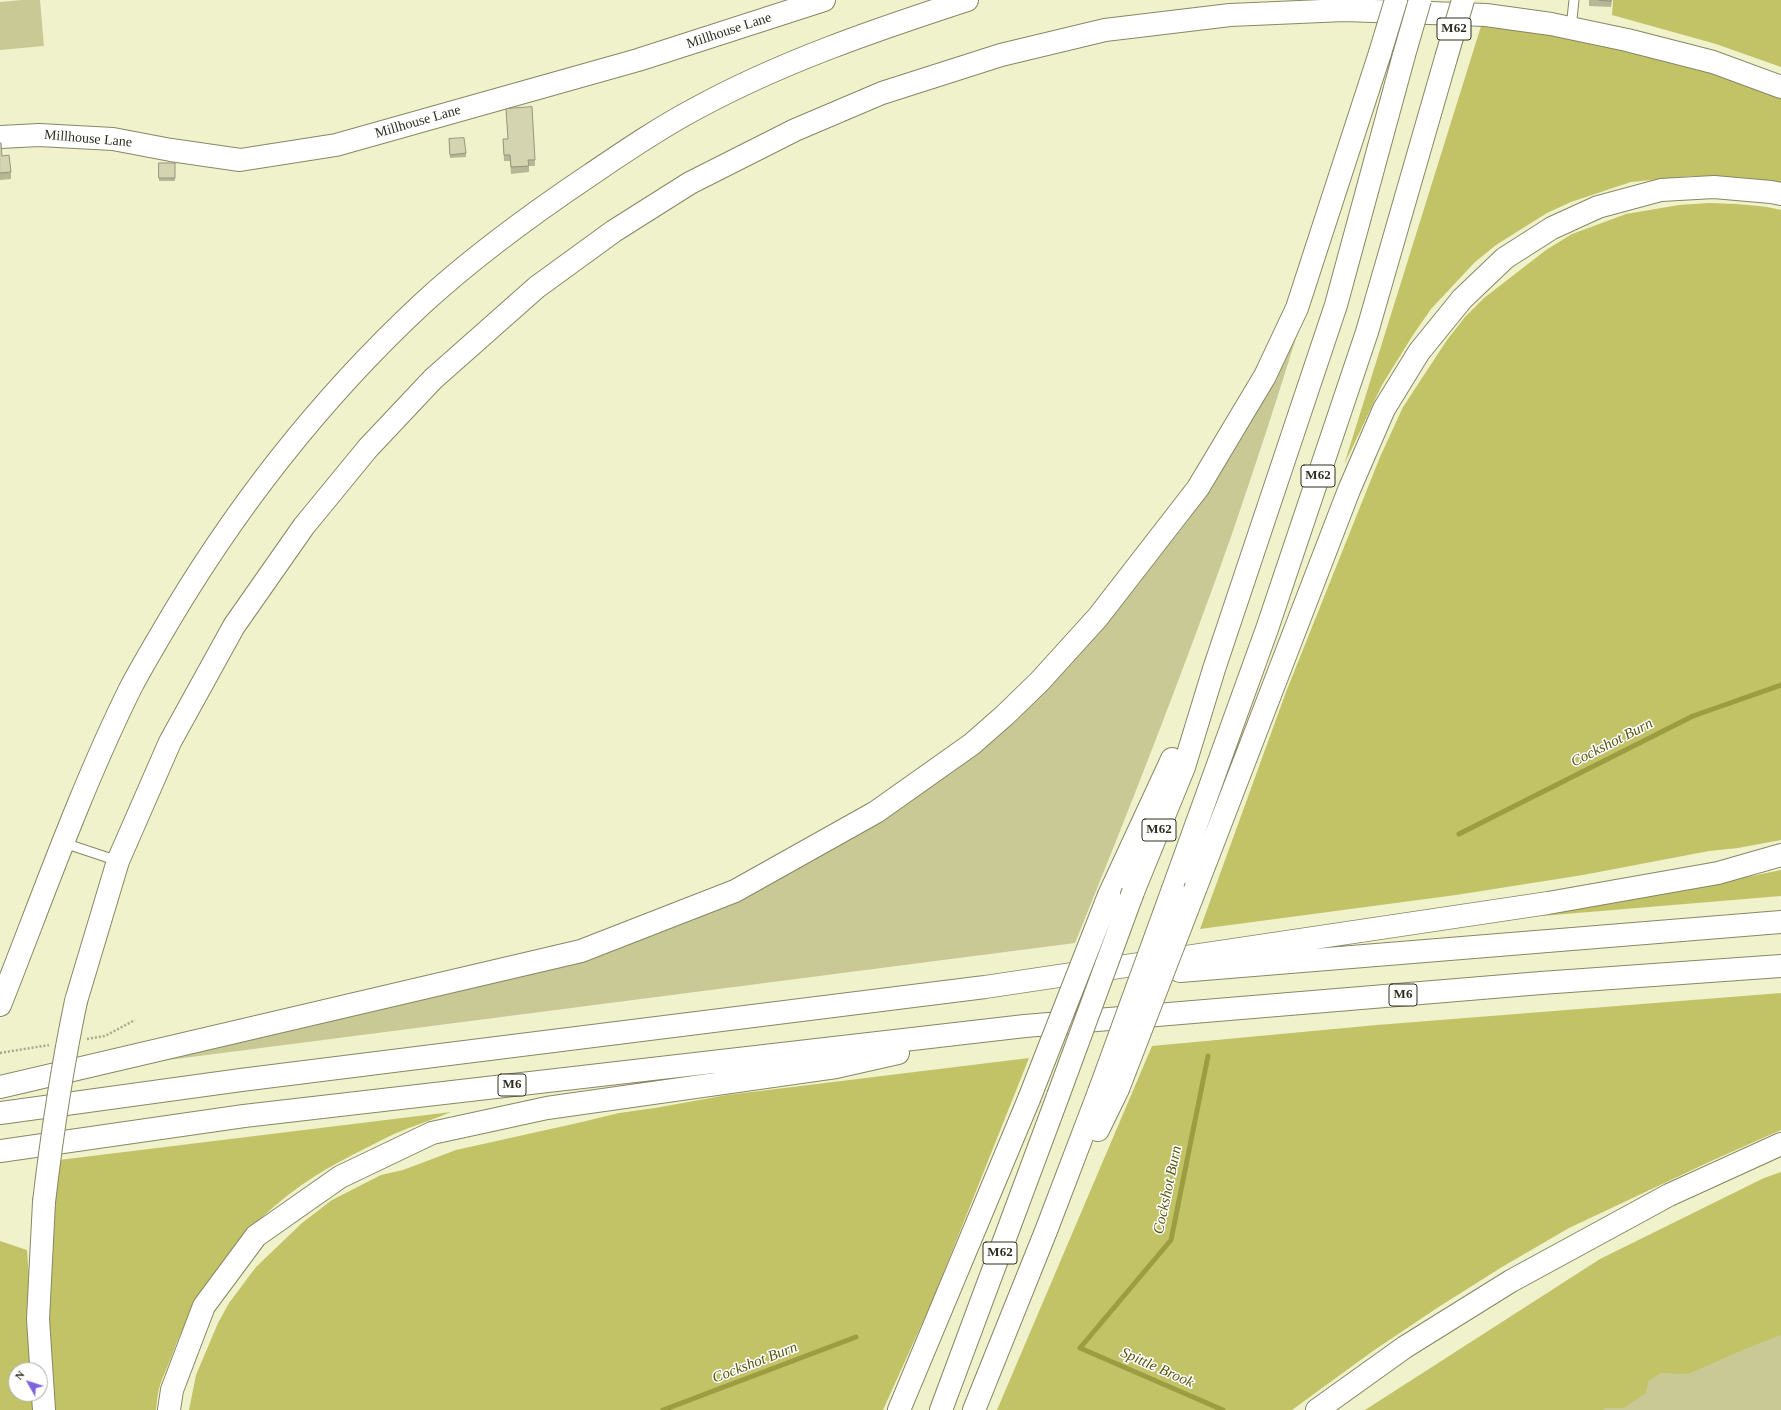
<!DOCTYPE html>
<style>
body{margin:0}
#map{position:relative;width:1781px;height:1410px;overflow:hidden;background:#f0f2cc;font-family:"Times New Roman",serif}
canvas{display:block}
.north{position:absolute;left:8px;top:1362px;width:40px;height:40px;box-sizing:border-box;background:#fff;border:1px solid #ababa6;border-radius:50%;rotate:309deg;font-size:11px;font-weight:700;line-height:16px;text-align:center;color:#2e2e20}
.north::after{content:'';display:block;margin:auto;width:14px;height:18px;background:#7d64df;clip-path:polygon(50% 0,100% 100%,50% 72%,0 100%)}
</style>
<div id="map">
<canvas width="1781" height="1410"></canvas>
<div class="north">N</div>
</div>
<script>
const ctx = document.querySelector('canvas').getContext('2d');
ctx.lineJoin = 'round';
function fill(path, color) { ctx.fillStyle = color; ctx.fill(path, 'evenodd'); }
function trace(path, color, width, dash) { ctx.strokeStyle = color; ctx.lineWidth = width; ctx.lineCap = dash ? 'butt' : 'round'; ctx.setLineDash(dash || []); ctx.stroke(path); }
function write(font, color, halo, rows, align = 'center') {
  ctx.font = font + ' "Times New Roman",serif'; ctx.lineWidth = 3; ctx.setLineDash([]); ctx.textBaseline = 'middle'; ctx.strokeStyle = halo; ctx.fillStyle = color; for (const [text, x, y, turn = 0] of rows) {
    ctx.save(); ctx.translate(x, y); ctx.rotate((+turn || 0) * Math.PI / 180); ctx.textAlign = isNaN(turn) ? turn : align; if (halo) ctx.strokeText(text, 0, 0); ctx.fillText(text, 0, 0); ctx.restore();
  }
}
fill(new Path2D(`
 M 22,0 L 40,0 L 44,46 L 0,50 L 0,2 Z
 M 1301,322 C 1279,393 1256,464 1232,534 C 1183,672 1130,808 1075,943 L 137,1064 L 747,894 L 850,840 L 900,808 L 1075,657 L 1115,614 L 1186,523 L 1218,476 L 1248,425 Z
 M 1781,1263 L 1781,1410 L 1509,1410 Z`), '#c8c994');
fill(new Path2D(`
 M 1613,0 L 1781,0 L 1781,67 L 1716,44 L 1612,15 Z
 M 1482,23 L 1538,29 L 1700,68 L 1781,94 L 1781,182 L 1720,176 L 1692,176 L 1631,182 L 1571,202 L 1547,213 L 1496,245 L 1475,262 L 1431,309 L 1413,335 L 1382,385 L 1344,465 Z
 M 1709,203 C 1733,204 1757,204 1781,210 L 1781,840 L 1738,848 L 1709,851 L 1583,875 L 1456,895 L 1200,929 L 1286,692 L 1380,457 L 1403,407 L 1447,340 L 1465,317 L 1484,298 L 1546,250 L 1572,234 L 1626,214 L 1679,205 Z
 M 1781,870 L 1781,896 L 1529,917 L 1757,875 Z
 M 1781,993 L 1781,1130 L 1709,1162 L 1569,1228 L 1502,1267 L 1437,1308 L 1373,1351 L 1292,1410 L 997,1410 L 1152,1046 L 1377,1025 Z
 M 1029,1058 L 933,1299 L 883,1410 L 189,1410 L 196,1375 L 218,1323 L 229,1303 L 256,1267 L 302,1223 L 332,1200 L 381,1175 L 403,1170 L 456,1150 L 582,1122 L 619,1113 L 655,1108 L 727,1095 Z
 M 451,1112 C 432,1120 413,1126 394,1134 C 377,1142 360,1151 343,1160 C 263,1201 203,1271 172,1355 C 168,1366 162,1378 159,1389 C 157,1396 157,1403 156,1410 L 51,1410 L 48,1333 L 53,1217 L 59,1160 Z
 M 1781,1172 L 1781,1335 L 1747,1348 L 1688,1374 L 1661,1373 L 1648,1381 L 1646,1393 L 1623,1408 L 1606,1408 L 1603,1410 L 1365,1410 L 1600,1259 L 1764,1178 Z
 M 0,1241 L 27,1250 L 36,1370 L 16,1370 L 16,1394 L 37,1394 L 39,1410 L 0,1410 Z`), '#c2c267');
trace(new Path2D(`
 M 1459,834 L 1693,716 L 1781,685
 M 1208,1056 L 1171,1240 L 1080,1348 L 1223,1410
 M 663,1410 L 856,1337`), '#9c9c40', 5);
const service = new Path2D(`
 M 1571,28 L 1574,0
 M 64,843 L 118,861`);
const tertiary = new Path2D(`
 M 0,137 L 39,135 L 113,139 L 171,150 L 240,160 L 336,145 L 638,60 L 824,0`);
const motorway = new Path2D(`
 M 1196,887 L 1349,490 L 1384,409 L 1419,352 L 1462,299 L 1505,258 L 1552,228 L 1598,207 L 1661,190 L 1714,187 L 1771,192 L 1781,194
 M 1173,889 L 1267,629 L 1367,332 L 1446,58
 M 1133,892 L 1184,767 L 1214,669 L 1336,305 L 1404,55
 M 1109,895 L 1172,759
 M 1180,971 L 1781,922
 M 76,1001 L 118,861 L 170,742 L 234,626 L 304,526 L 368,448 L 433,379 L 537,287 L 614,231 L 690,183 L 795,130 L 882,93 L 1001,55 L 1105,30 L 1230,15 L 1345,10 L 1486,15 L 1551,24 L 1627,40 L 1713,62 L 1781,87
 M 0,1005 C 42,899 80,790 131,687 C 140,670 150,653 160,636 C 230,515 319,400 422,304 C 474,256 532,214 590,175 C 624,152 659,128 695,109 C 781,62 875,30 967,0
 M 0,1087 L 581,951 L 735,891 L 876,812 L 972,744 L 1005,715 L 1040,681 L 1098,617 L 1198,488 L 1265,376 L 1297,308 L 1380,53
 M 0,1113 L 241,1080 L 985,987 L 1548,903 L 1718,873 L 1781,855
 M 1098,1130 L 1118,1089
 M 0,1151 L 244,1116 L 1025,1026 L 1541,983 L 1781,966
 M 44,1410 L 38,1319 L 44,1202
 M 169,1410 L 172,1390 L 204,1306 L 256,1236 L 340,1177 L 432,1133 L 547,1108 L 836,1067 L 898,1053
 M 899,1410 L 1029,1099
 M 941,1410 L 1058,1096
 M 974,1410 L 1046,1231 L 1099,1092
 M 1317,1410 L 1405,1347 L 1511,1281 L 1669,1195 L 1781,1144`);
trace(service, '#878765', 11);
trace(tertiary, '#878765', 24);
trace(motorway, '#878765', 24);
trace(new Path2D(`
 M 87,1039 L 105,1036 L 135,1020
 M 0,1053 L 49,1045`), '#a7a88b', 2.5, [2, 2]);
trace(service, '#fff', 9);
trace(tertiary, '#fff', 22);
trace(motorway, '#fff', 22);
const motorwayBridge = new Path2D(`
 M 1380,53 L 1396,0
 M 1404,55 L 1420,0
 M 1446,58 L 1463,0
 M 1118,1089 L 1196,887
 M 1099,1092 L 1173,889
 M 1058,1096 L 1133,892
 M 1029,1099 L 1109,895
 M 44,1202 C 52,1134 62,1068 76,1001`);
trace(motorwayBridge, '#878765', 24, []);
trace(motorwayBridge, '#fff', 22);
fill(new Path2D(`
 M 1589,0 L 1612,0 L 1611,7 L 1589,6 Z
 M 506,109 L 535,160 L 535,166 L 529,166 L 529,172 L 511,174 L 510,161 L 504,161 L 503,139 L 508,139 Z
 M 0,143 L 2,156 L 11,172 L 11,179 L 0,180 Z
 M 449,143 L 466,153 L 466,157 L 450,158 Z
 M 159,163 L 175,163 L 175,181 L 159,181 Z`), '#b6b797');
const building = new Path2D(`
 M 1599,0 L 1611,0 L 1611,1 Z
 M 532,107 L 535,160 L 528,160 L 529,166 L 511,167 L 510,155 L 504,155 L 503,139 L 508,139 L 506,109 Z
 M 464,138 L 466,153 L 450,155 L 449,139 Z
 M 0,143 L 1,143 L 2,156 L 9,155 L 11,172 L 0,173 Z
 M 159,163 L 175,163 L 175,178 L 159,178 Z`);
fill(building, '#d4d5b0');
trace(building, '#94957b', 1);
for (const [x, y, w] of [
 [1454,29,34],
 [1318,476,34],
 [1159,830,34],
 [1403,995,28],
 [512,1085,28],
 [1000,1253,34]
]) { const box = new Path2D(); box.roundRect(x - w / 2, y - 11, w, 22, 3); ctx.fillStyle = '#fff'; ctx.fill(box); trace(box, '#2e2e20', 1); }
write('bold 13px', '#2e2e20', null, [
 ["M62",1454,29],
 ["M62",1318,476],
 ["M62",1159,830],
 ["M6",1403,995],
 ["M6",512,1085],
 ["M62",1000,1253]
]);
write('14px', '#2e2e20', '#fff', [
 ["Millhouse Lane",729,31,-18],
 ["Millhouse Lane",418,122,-16],
 ["Millhouse Lane",88,139,5]
]);
write('italic 15px', '#575611', '#fff', [
 ["Cockshot Burn",1612,743,-27],
 ["Cockshot Burn",1168,1190,-78],
 ["Cockshot Burn",755,1363,-21],
 ["Spittle Brook",1157,1368,24]
]);
</script>
